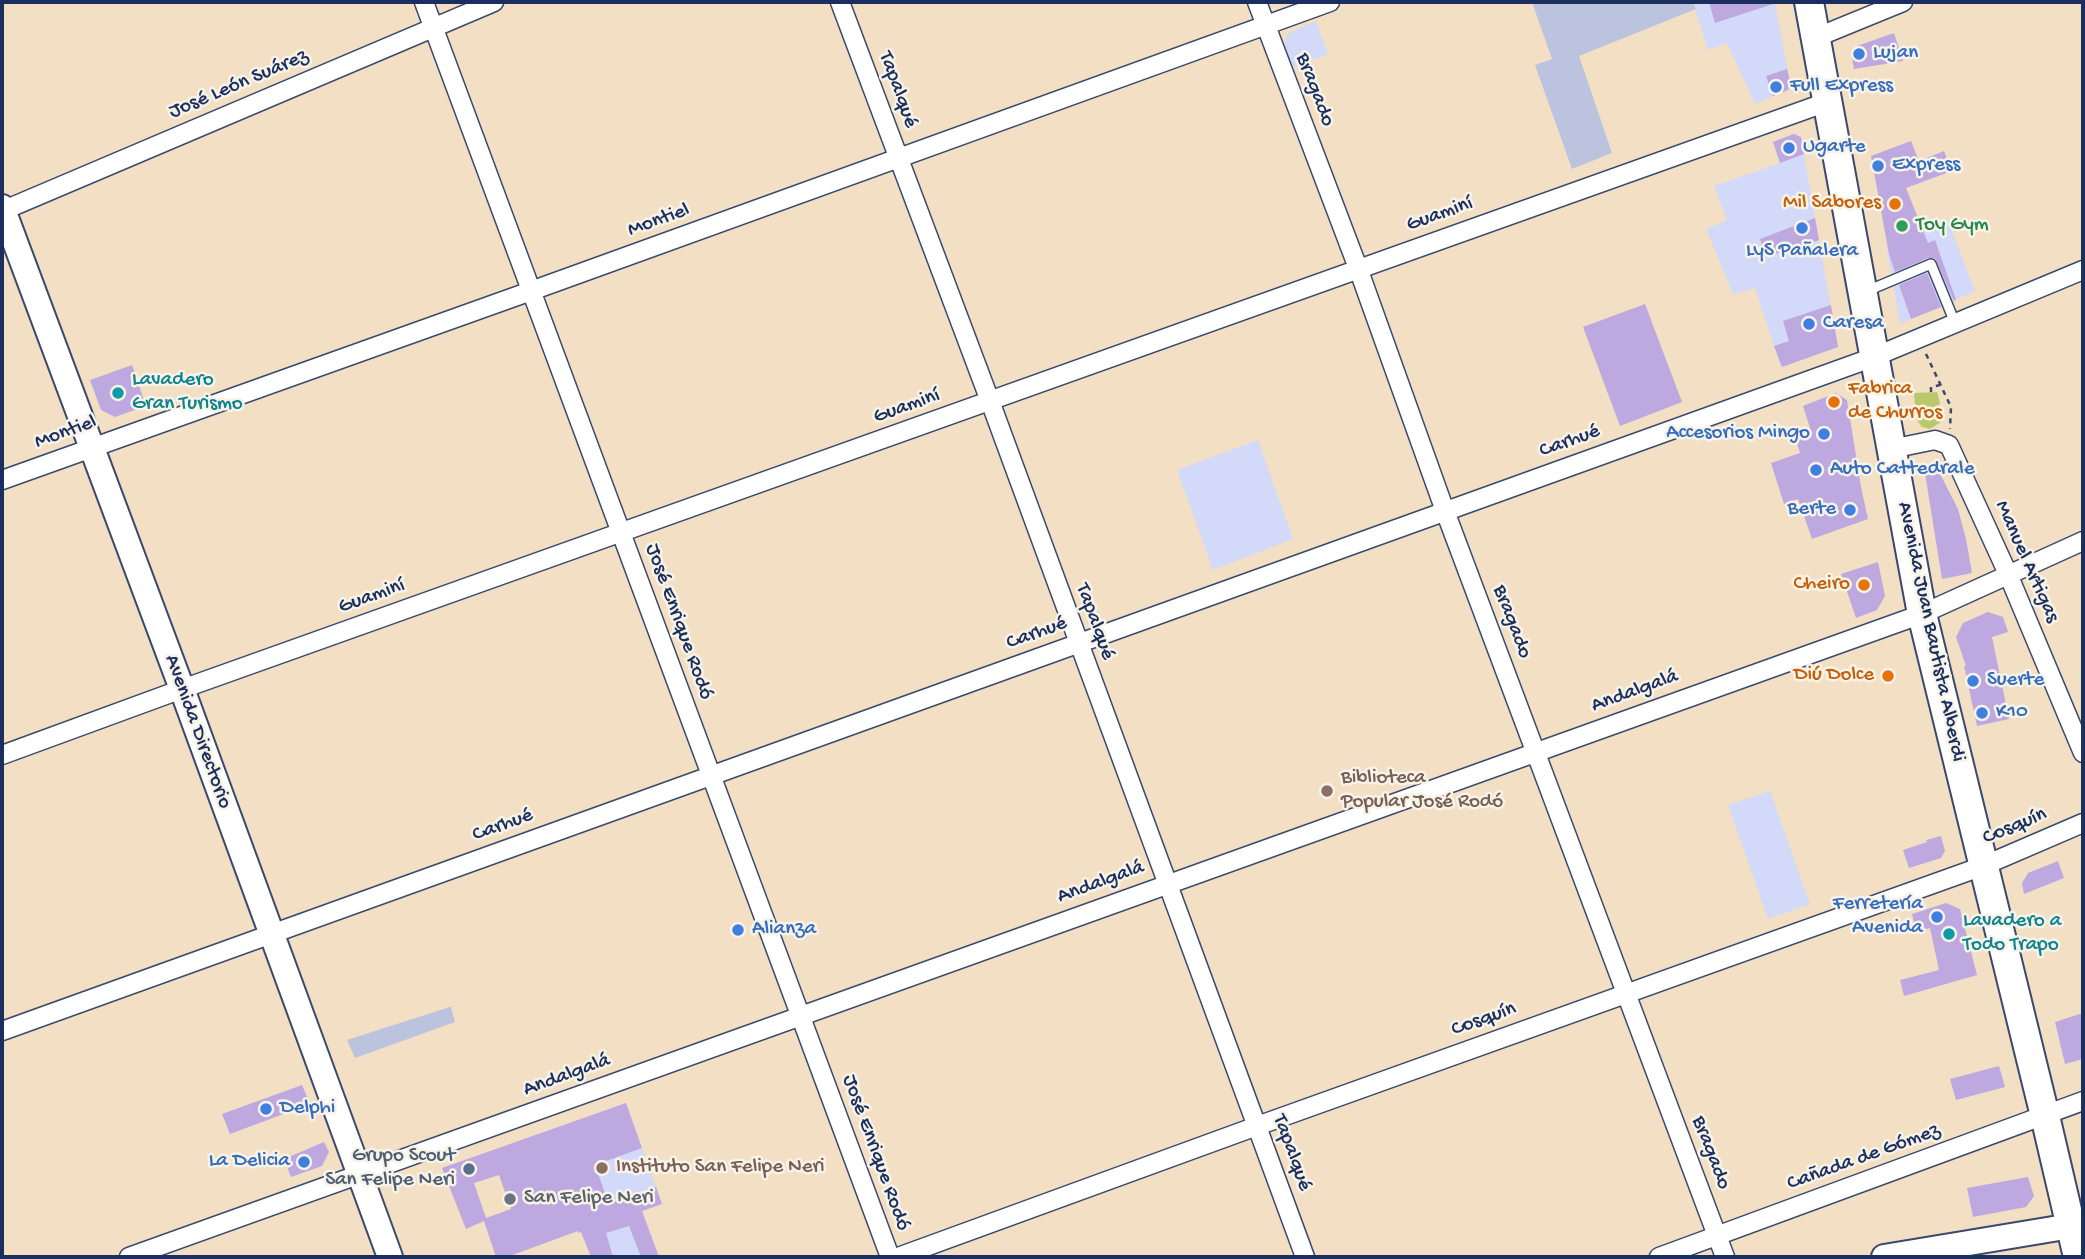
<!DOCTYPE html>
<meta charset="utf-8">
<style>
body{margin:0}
#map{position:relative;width:2085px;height:1259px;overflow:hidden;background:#f3dfc3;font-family:"Gochi Hand",sans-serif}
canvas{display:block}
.frame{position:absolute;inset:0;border:4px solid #1b2f5e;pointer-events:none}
</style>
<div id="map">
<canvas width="2085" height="1259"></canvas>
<div class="frame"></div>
</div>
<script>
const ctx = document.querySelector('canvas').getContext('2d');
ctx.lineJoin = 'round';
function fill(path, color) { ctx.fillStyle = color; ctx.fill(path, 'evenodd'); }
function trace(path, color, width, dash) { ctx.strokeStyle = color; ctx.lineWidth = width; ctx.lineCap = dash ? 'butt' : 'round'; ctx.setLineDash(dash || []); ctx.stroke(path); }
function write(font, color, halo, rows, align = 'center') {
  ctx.font = font + ' "Gochi Hand",sans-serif'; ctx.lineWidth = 5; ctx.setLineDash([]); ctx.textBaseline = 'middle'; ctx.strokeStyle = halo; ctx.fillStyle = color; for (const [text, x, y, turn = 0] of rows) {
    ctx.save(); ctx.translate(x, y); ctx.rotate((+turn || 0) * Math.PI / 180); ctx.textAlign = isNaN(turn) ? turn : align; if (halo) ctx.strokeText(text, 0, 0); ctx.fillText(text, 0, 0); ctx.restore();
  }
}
fill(new Path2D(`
 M 1693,2 L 1775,2 L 1790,84 L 1786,91 L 1755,104 L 1727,43 L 1708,50 Z
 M 1316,21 L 1328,54 L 1291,68 L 1284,49 L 1287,35 L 1292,31 Z
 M 1794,133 L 1801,138 L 1838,347 L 1781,367 L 1755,288 L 1733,294 L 1706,229 L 1727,220 L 1714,186 L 1780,163 L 1773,142 Z
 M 1947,218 L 1975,291 L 1900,324 L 1886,243 Z
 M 1258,440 L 1293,539 L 1213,570 L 1177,470 Z
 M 1770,791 L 1810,904 L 1768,919 L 1728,805 Z
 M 626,1103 L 662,1204 L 642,1211 L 659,1257 L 591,1257 L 582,1232 L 578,1233 L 543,1133 Z`), '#d3d9f9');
fill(new Path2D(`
 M 1532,2 L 1693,2 L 1696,9 L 1579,56 L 1612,153 L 1572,169 L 1535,65 L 1552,59 Z
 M 456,1005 L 451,1007 L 455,1022 L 355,1058 L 347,1040 Z`), '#bcc3de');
fill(new Path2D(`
 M 1937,392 L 1940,403 L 1936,413 L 1941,422 L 1930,429 L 1922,427 L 1916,419 L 1914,393 Z`), '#bbc869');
fill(new Path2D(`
 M 1709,2 L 1772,2 L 1773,4 L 1715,23 Z
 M 1894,33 L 1903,61 L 1854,69 L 1852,57 L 1857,46 Z
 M 1787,69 L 1791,85 L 1788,90 L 1773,96 L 1766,76 Z
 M 1794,134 L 1801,137 L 1804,154 L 1780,163 L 1773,142 Z
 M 1911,141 L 1919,161 L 1944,151 L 1952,171 L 1906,188 L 1928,243 L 1935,240 L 1956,300 L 1954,301 L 1935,258 L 1928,258 L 1895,272 L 1889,254 L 1871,156 Z
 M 1815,218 L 1819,240 L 1766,257 L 1760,239 Z
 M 1927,273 L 1941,307 L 1911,319 L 1899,285 Z
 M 1645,304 L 1682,402 L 1620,426 L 1583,327 Z
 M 1831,305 L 1838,347 L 1782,367 L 1774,346 L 1789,341 L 1783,321 Z
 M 132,365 L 146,406 L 115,417 L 101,410 L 90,380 Z
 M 1836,393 L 1847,400 L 1861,487 L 1868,519 L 1812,539 L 1798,499 L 1784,504 L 1771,463 L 1800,453 L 1794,433 L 1810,428 L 1803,406 Z
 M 1934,462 L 1958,509 L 1966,539 L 1972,573 L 1942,579 L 1924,467 Z
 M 1878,562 L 1885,596 L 1877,610 L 1856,618 L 1841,574 Z
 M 1988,612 L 2003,617 L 2008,632 L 1992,637 L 2009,719 L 1977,726 L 1964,666 L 1966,666 L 1956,637 L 1963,623 Z
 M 1941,836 L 1945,851 L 1941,858 L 1909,868 L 1903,850 L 1927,842 L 1926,840 Z
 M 2058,861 L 2064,878 L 2024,894 L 2022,883 L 2028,873 Z
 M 1946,903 L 1960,909 L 1977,975 L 1904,996 L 1900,980 L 1939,970 L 1930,928 L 1916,932 L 1912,914 Z
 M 2083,1013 L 2083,1059 L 2065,1064 L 2055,1022 Z
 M 1999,1066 L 2005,1087 L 1956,1100 L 1950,1079 Z
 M 302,1085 L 310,1104 L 230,1134 L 222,1114 Z
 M 626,1103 L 642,1148 L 595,1165 L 607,1199 L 612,1197 L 614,1202 L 656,1187 L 662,1204 L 642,1211 L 659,1257 L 641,1257 L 629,1226 L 606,1233 L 613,1257 L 591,1257 L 581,1232 L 578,1233 L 578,1231 L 507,1257 L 496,1257 L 484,1221 L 466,1229 L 442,1168 ZM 499,1175 L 511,1209 L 486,1218 L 474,1183 Z
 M 324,1142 L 329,1152 L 322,1166 L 291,1177 L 284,1159 Z
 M 2028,1177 L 2034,1196 L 2026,1207 L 1973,1217 L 1967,1188 Z`), '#bda8df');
const lane = new Path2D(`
 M 1867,291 L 1931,264 L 1955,323`);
const street = new Path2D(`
 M 424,2 L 890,1257
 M 840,2 L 990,401 L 1305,1257
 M 1257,2 L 1358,268 L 1445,511 L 1725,1257
 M 1815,38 L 1903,2
 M 2,211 L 494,2
 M 1891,449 L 1935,440 L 1949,445 L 2008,574 L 2083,753
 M 2,480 L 531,291 L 1330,2
 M 2,755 L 182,689 L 1827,102
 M 2,1031 L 1874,357 L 2083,270
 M 129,1257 L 1922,614 L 2083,541
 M 898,1257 L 1257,1126 L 1983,866 L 2083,823
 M 1659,1257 L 2083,1101`);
const secondary = new Path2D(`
 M 2,207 L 182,689 L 390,1257
 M 1884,1257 L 2071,1226`);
const primary = new Path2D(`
 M 1809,2 L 1922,614 L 2045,1116 L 2078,1257`);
trace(lane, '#3b496d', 12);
trace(street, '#3b496d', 21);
trace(secondary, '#3b496d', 28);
trace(primary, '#3b496d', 32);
trace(new Path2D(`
 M 1926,354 L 1951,407 L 1950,429
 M 1931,392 L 1931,387 L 1940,385`), '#3b496d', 2.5, [5, 5]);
trace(lane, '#fff', 9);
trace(street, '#fff', 18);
trace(secondary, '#fff', 24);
trace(primary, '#fff', 28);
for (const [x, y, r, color] of [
 [1859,54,7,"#3f7fe0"],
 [1776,87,7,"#3f7fe0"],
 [1789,148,7,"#3f7fe0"],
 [1878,166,7,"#3f7fe0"],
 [1895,204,7,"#e8710a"],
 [1902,226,7,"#2e9e5b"],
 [1802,228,7,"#3f7fe0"],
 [1809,324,7,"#3f7fe0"],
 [118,393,7,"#0f9aa8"],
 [1834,402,7,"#e8710a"],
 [1824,434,7,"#3f7fe0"],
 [1816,470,7,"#3f7fe0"],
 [1850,510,7,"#3f7fe0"],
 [1864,585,7,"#e8710a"],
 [1888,676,7,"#e8710a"],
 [1973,681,7,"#3f7fe0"],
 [1982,713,7,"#3f7fe0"],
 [1327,791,7,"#8d6e63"],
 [1937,917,7,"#3f7fe0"],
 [738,930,7,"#3f7fe0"],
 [1949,934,7,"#0f9aa8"],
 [266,1109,7,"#3f7fe0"],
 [304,1162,7,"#3f7fe0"],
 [602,1168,7,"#8d6e63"],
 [469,1169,7,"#5c6f8a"],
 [510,1199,7,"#6b7280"]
]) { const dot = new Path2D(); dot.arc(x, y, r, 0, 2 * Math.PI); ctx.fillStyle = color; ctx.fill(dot); trace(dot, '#f7f3e8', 2.5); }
write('21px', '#366cbe', '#f7f3e8', [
 ["Lujan",1873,54],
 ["Full Express",1790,87],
 ["Ugarte",1803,148],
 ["Express",1892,166],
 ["LyS Pañalera",1802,252,"center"],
 ["Caresa",1823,324],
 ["Accesorios Mingo",1810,434,"right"],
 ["Auto Cattedrale",1830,470],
 ["Berte",1836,510,"right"],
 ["Suerte",1987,681],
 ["K10",1996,713],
 ["Ferretería",1923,905,"right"],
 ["Avenida",1923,929,"right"],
 ["Alianza",752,930],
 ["Delphi",280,1109],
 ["La Delicia",290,1162,"right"]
], 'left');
write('21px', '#1b2f5e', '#f7f3e8', [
 ["José León Suárez",239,85,-23],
 ["Tapalqué",897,90,70],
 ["Bragado",1314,90,69],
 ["Guaminí",1440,215,-20],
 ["Montiel",659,221,-20],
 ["Guaminí",907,407,-20],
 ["Montiel",66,433,-20],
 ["Carhué",1570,442,-20],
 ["Manuel Artigas",2026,562,66],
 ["Guaminí",372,597,-20],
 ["José Enrique Rodó",678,622,70],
 ["Tapalqué",1094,622,70],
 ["Bragado",1511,622,69],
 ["Avenida Juan Bautista Alberdi",1930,632,78],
 ["Carhué",1037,634,-20],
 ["Andalgalá",1635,692,-20],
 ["Avenida Directorio",197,732,70],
 ["Carhué",503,826,-20],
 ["Cosquín",2015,827,-23],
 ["Andalgalá",1101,883,-20],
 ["Cosquín",1484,1020,-20],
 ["Andalgalá",567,1076,-20],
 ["José Enrique Rodó",875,1153,70],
 ["Tapalqué",1291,1153,70],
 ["Bragado",1710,1153,69],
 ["Cañada de Gómez",1864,1158,-20]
]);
write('21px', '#c56008', '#f7f3e8', [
 ["Mil Sabores",1881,204],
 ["Fabrica",1848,390,"left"],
 ["de Churros",1848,414,"left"],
 ["Cheiro",1850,585],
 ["Diú Dolce",1874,676]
], 'right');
write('21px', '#27864d', '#f7f3e8', [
 ["Toy Gym",1916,226]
], 'left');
write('21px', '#0d838f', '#f7f3e8', [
 ["Lavadero",132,381],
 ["Gran Turismo",132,405],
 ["Lavadero a",1963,922],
 ["Todo Trapo",1963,946]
], 'left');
write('21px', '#785e54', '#f7f3e8', [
 ["Biblioteca",1341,779],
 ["Popular José Rodó",1341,803],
 ["Instituto San Felipe Neri",616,1168]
], 'left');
write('21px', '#4e5e75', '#f7f3e8', [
 ["Grupo Scout",455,1157],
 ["San Felipe Neri",455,1181]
], 'right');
write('21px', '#5b616d', '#f7f3e8', [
 ["San Felipe Neri",524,1199]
], 'left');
</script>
